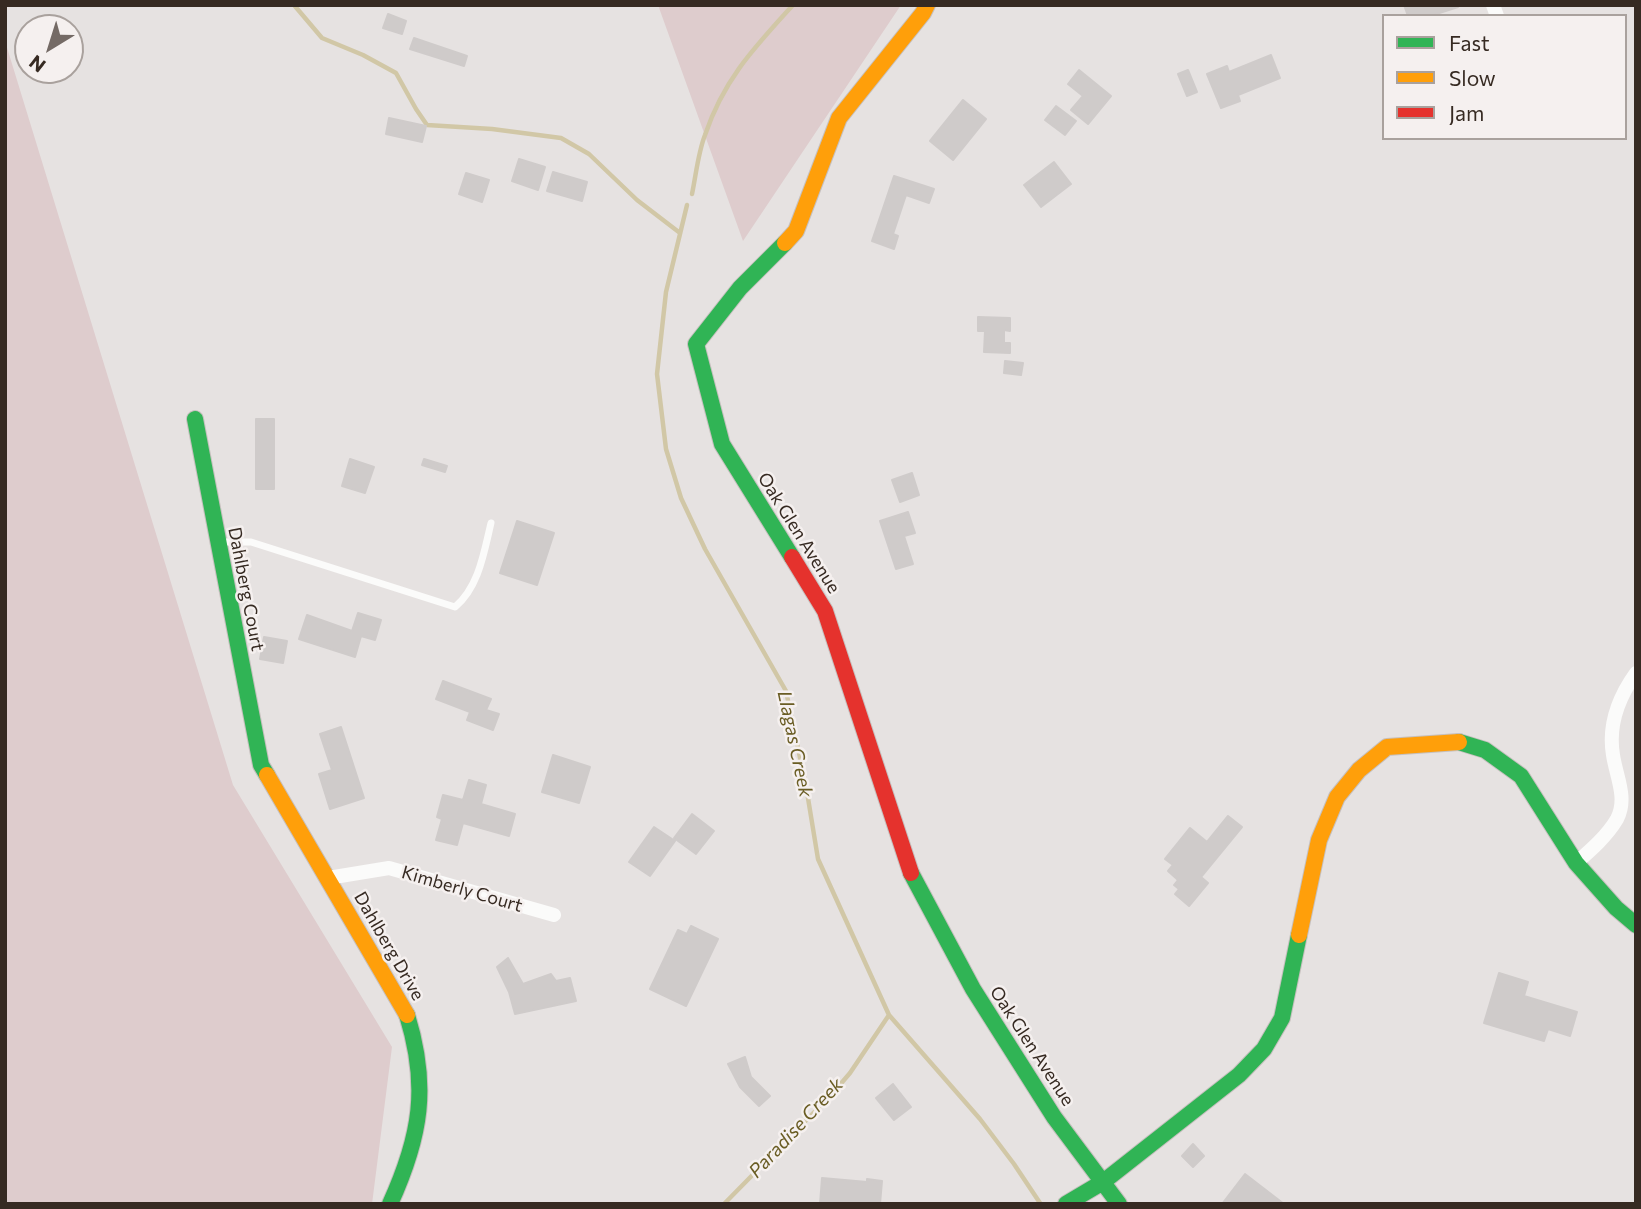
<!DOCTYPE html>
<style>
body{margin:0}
#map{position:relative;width:1641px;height:1209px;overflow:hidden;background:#e6e2e1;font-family:Commissioner,sans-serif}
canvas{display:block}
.frame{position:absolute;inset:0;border:7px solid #362a22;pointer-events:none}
.legend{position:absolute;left:1382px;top:14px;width:245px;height:126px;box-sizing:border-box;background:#f5f0ef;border:2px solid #a9a19d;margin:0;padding:9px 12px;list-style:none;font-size:21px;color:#362a22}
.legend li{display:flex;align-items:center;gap:14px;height:35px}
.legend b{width:35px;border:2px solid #a9a19d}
.north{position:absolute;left:14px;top:14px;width:70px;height:70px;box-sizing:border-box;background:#f5f0ef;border:2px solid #a9a19d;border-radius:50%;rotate:218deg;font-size:19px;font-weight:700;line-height:28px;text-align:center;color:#362a22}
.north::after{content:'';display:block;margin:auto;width:24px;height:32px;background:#746a65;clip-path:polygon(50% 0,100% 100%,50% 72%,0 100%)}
</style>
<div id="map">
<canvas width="1641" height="1209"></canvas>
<div class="frame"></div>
<ul class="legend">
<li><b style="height:9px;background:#30b455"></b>Fast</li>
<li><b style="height:9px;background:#ff9f0a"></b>Slow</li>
<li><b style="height:9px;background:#e5322d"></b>Jam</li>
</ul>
<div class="north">N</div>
</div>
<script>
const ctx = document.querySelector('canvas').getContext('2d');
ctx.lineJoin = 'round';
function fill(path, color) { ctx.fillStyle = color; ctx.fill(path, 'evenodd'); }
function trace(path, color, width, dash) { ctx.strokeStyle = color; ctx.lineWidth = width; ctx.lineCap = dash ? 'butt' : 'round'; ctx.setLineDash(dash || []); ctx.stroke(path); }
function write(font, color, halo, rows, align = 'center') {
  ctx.font = font + ' Commissioner,sans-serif'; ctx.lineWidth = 5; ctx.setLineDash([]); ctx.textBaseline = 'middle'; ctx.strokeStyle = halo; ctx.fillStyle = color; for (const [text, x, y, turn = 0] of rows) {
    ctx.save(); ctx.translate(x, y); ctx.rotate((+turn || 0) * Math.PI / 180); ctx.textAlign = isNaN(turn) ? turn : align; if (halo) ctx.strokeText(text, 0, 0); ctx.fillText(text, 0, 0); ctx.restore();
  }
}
fill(new Path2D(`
 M 658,5 L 901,5 L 743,241 Z
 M 5,41 L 233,785 L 392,1047 L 372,1204 L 5,1204 Z`), '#decccd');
trace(new Path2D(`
 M 294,5 L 322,38 L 363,55 L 396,73 L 416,109 L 427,125 L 492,129 L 561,138 L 589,154 L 637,200 L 680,233
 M 692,194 C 696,175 698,153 705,135 C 724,79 754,48 793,5
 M 687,205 L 666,292 L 657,374 L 666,449 L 681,498 L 705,549 L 786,691 L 806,786 L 818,859 L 889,1015 L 980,1119 L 1014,1164 L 1040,1203
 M 724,1204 L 832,1094 L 850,1073 L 889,1015`), '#d1c7a6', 4.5);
const building = new Path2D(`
 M 1404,5 L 1457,5 L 1458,7 L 1430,16 L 1408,16 Z
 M 388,14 L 406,21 L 402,34 L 383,28 Z
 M 414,38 L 467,56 L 464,66 L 410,49 Z
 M 1271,55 L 1280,78 L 1238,95 L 1240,101 L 1221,108 L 1207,74 L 1227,66 L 1229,72 Z
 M 1079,70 L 1111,96 L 1088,124 L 1071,110 L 1083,96 L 1068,84 Z
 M 1188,70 L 1197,92 L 1187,96 L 1178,74 Z
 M 963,100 L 986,119 L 953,160 L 930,141 Z
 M 1056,106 L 1076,121 L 1065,135 L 1045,120 Z
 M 389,118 L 426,126 L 422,142 L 386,134 Z
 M 519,159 L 545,167 L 538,190 L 512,181 Z
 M 1054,162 L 1071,184 L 1041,207 L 1024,185 Z
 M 553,172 L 587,182 L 582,201 L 547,191 Z
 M 466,173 L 489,180 L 482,202 L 459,194 Z
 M 894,176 L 934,189 L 929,203 L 906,195 L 893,234 L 898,236 L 894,249 L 872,241 Z
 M 978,317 L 1010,318 L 1010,331 L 1004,330 L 1004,343 L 1010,343 L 1010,353 L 984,352 L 985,331 L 978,331 Z
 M 1005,361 L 1023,363 L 1021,375 L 1004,373 Z
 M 256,419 L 274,419 L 274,489 L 256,489 Z
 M 350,459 L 374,467 L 365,493 L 342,486 Z
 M 424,459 L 447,466 L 445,472 L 422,465 Z
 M 912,473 L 919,495 L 900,502 L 892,480 Z
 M 908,512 L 915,533 L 904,536 L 913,564 L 896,569 L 880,521 Z
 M 517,521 L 554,533 L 537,585 L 500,573 Z
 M 358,613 L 381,620 L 375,640 L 361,636 L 355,657 L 299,639 L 307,615 L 352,631 Z
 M 264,637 L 287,641 L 283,663 L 260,659 Z
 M 443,681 L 491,699 L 486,710 L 499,714 L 493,730 L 467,720 L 470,712 L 436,699 Z
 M 341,727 L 364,798 L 330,809 L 319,774 L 332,770 L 320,734 Z
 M 553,755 L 590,767 L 579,803 L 542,792 Z
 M 469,780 L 486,785 L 481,804 L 515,814 L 509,836 L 463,823 L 457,845 L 436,840 L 442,819 L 437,817 L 443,795 L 463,800 Z
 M 692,814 L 714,831 L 696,854 L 674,838 Z
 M 1228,816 L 1242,827 L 1201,877 L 1208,883 L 1189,906 L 1175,894 L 1179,889 L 1174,885 L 1178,880 L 1168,871 L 1173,865 L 1165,859 L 1190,828 L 1207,842 Z
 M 654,827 L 675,841 L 650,876 L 629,862 Z
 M 691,926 L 718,939 L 686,1006 L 650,989 L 678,930 L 687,934 Z
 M 508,958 L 523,984 L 551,974 L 556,981 L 570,978 L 576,1001 L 515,1014 L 509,992 L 497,967 Z
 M 1499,973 L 1528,982 L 1524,996 L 1577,1012 L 1570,1036 L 1548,1029 L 1544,1041 L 1484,1023 Z
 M 745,1057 L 751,1077 L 770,1096 L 759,1106 L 740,1087 L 728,1064 Z
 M 893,1084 L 911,1107 L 894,1120 L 876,1098 Z
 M 1193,1144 L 1204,1156 L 1193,1167 L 1182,1156 Z
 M 1245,1174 L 1284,1204 L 1222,1204 Z
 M 822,1178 L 867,1182 L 867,1179 L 882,1181 L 880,1204 L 820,1204 Z`);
fill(building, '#cfcbca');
trace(building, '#cfcbca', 2);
const fast = new Path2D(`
 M 785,243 L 740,288 L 696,344 L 722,444 L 792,557
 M 195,419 L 261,765 L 267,775
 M 1459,742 L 1485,750 L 1521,776 L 1576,863 L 1616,908 L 1636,925
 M 911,873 L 973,989 L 1054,1117 L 1119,1204
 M 390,1204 C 421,1136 429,1086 407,1015
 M 1066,1204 L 1103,1182 L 1239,1075 L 1264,1049 L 1282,1018 L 1299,935`);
const slow = new Path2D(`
 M 785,243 L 796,231 L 839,118 L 923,13 L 927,5
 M 267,775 L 407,1015
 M 1299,935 L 1319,840 L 1337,797 L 1359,770 L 1387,747 L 1459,742`);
const jam = new Path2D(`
 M 792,557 L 825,611 L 911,873`);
trace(fast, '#c6c0be', 18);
trace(slow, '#c6c0be', 18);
trace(jam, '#c6c0be', 18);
trace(new Path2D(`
 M 217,542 L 251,542 L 455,607 C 479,587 484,552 491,523`), '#fbfbfa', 7);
trace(new Path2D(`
 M 1493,5 L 1497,16
 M 1576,863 C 1591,850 1607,836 1617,819 C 1628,798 1616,776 1613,755 C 1608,725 1618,698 1636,673
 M 328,878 L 389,868 L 554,915`), '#fbfbfa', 14);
trace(fast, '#30b455', 16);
trace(slow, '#ff9f0a', 16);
trace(jam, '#e5322d', 16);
write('18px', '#362a22', '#f5f0ef', [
 ["Oak Glen Avenue",799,533,58],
 ["Dahlberg Court",246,589,79],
 ["Kimberly Court",462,889,16],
 ["Dahlberg Drive",389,946,60],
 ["Oak Glen Avenue",1032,1046,57]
]);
write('italic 19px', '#6a5d24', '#f5f0ef', [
 ["Llagas Creek",795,744,78],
 ["Paradise Creek",796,1128,-47]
]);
</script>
